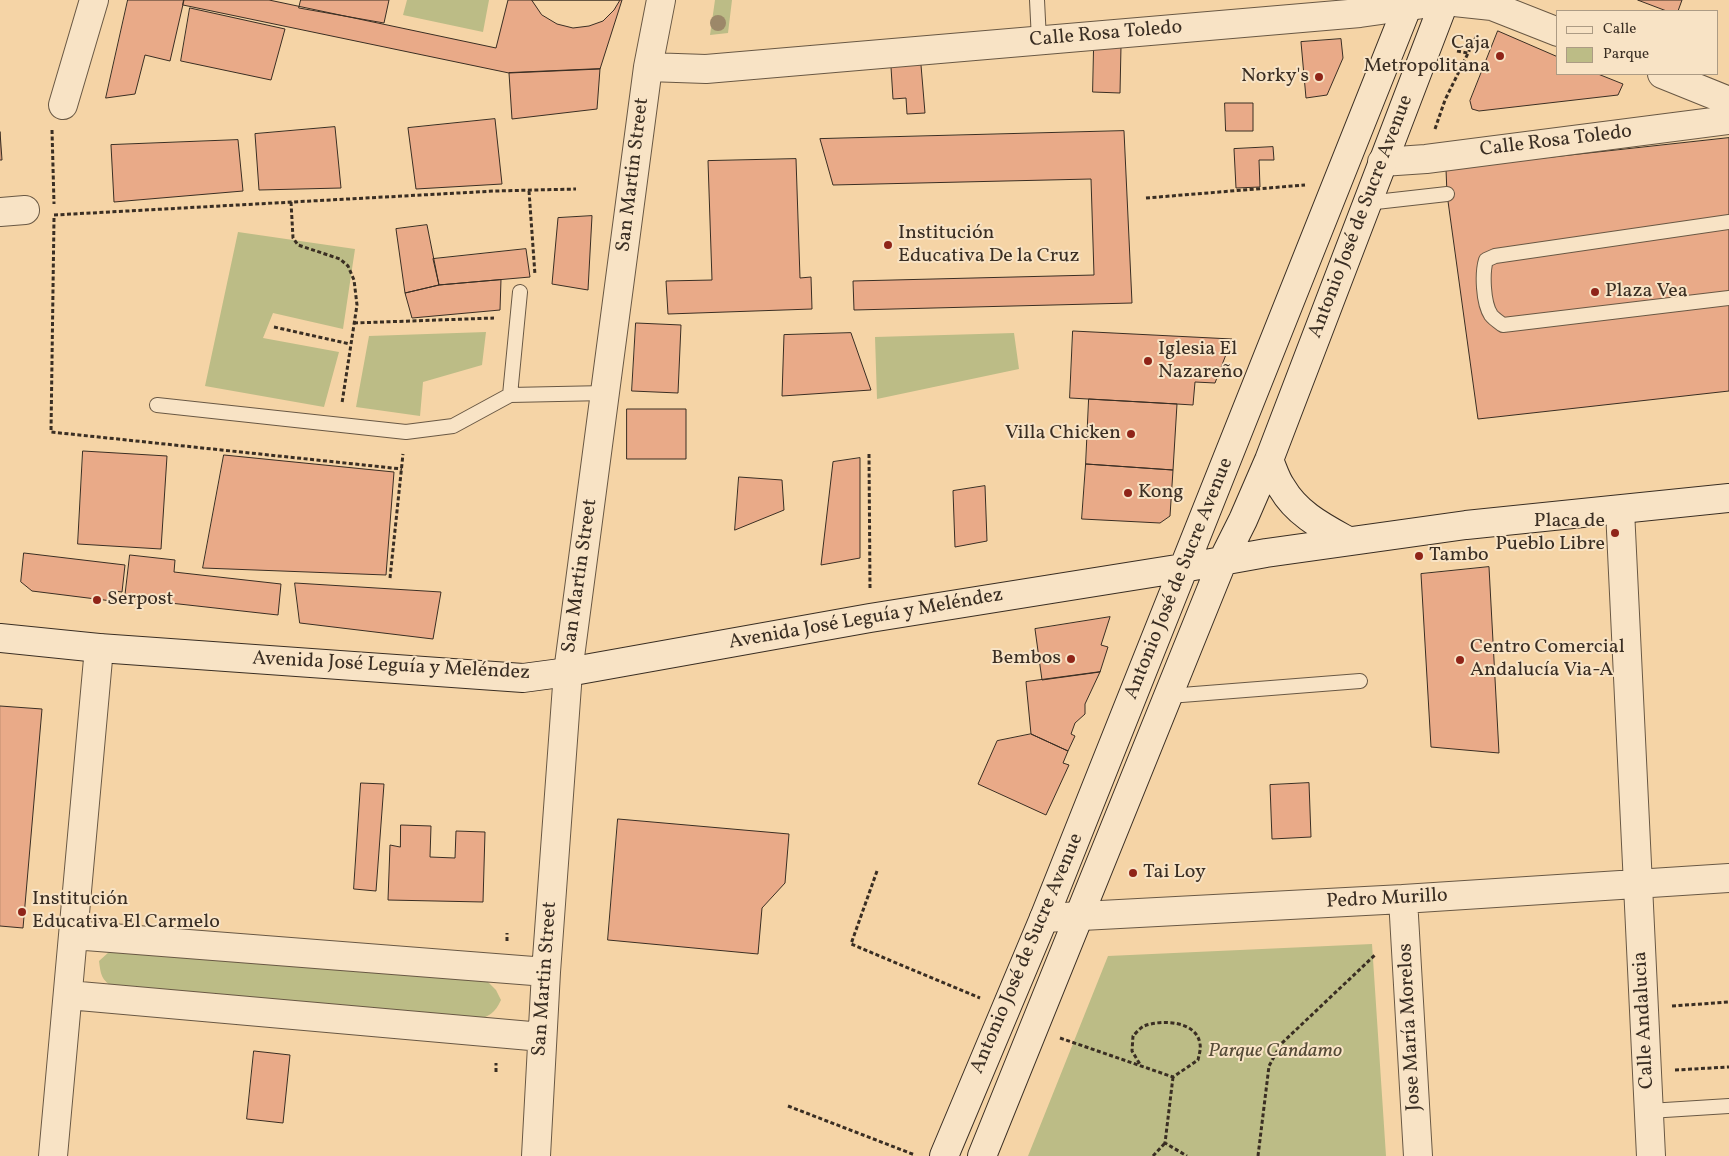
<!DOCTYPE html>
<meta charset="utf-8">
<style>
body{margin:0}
#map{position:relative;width:1729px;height:1156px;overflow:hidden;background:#f5d4a6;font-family:Vollkorn,serif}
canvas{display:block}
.legend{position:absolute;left:1556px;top:10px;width:162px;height:65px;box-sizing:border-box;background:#f8e3c5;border:1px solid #ac9b84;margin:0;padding:6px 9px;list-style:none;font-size:15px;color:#3a2e23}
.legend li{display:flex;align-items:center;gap:10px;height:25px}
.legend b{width:25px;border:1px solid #ac9b84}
</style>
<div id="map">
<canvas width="1729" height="1156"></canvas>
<ul class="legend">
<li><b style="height:6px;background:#f8e3c5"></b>Calle</li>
<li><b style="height:14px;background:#bcbc86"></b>Parque</li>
</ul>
</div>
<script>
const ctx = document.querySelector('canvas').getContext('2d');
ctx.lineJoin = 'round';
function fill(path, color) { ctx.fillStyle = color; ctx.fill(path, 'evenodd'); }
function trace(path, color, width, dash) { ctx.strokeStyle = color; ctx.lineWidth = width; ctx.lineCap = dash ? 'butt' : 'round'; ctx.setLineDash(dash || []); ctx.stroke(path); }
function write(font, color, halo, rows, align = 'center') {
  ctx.font = font + ' Vollkorn,serif'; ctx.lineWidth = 4; ctx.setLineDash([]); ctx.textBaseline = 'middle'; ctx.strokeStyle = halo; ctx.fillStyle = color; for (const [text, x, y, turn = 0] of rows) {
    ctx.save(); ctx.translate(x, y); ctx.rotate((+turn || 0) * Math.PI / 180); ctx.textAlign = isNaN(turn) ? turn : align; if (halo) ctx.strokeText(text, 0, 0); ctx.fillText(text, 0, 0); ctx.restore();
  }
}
fill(new Path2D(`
 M 407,0 L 489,0 L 483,32 L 403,15 Z
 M 715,0 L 732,0 L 728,33 L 710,35 Z
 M 238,232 L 355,249 L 343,329 L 273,313 L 263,338 L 339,352 L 324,407 L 205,386 Z
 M 486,332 L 482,365 L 423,382 L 420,416 L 356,407 L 369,336 Z
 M 1014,333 L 1019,369 L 877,399 L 875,337 Z
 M 1372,944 L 1386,1156 L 1028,1156 L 1108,956 Z
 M 120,951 L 487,981 L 496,990 L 501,1000 C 495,1013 489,1017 475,1020 L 117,989 C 102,981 101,977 99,961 L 109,952 Z`), '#bcbc86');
const building = new Path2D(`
 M 128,0 L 184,0 L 170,61 L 145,55 L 135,94 L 106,98 Z
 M 184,0 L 269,0 L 496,48 L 508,0 L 622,0 L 600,69 L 509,73 L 183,5 Z
 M 301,0 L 389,0 L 384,23 L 299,8 Z
 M 532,0 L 620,0 L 614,10 L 603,21 L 589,26 L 573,28 L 557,24 L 542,15 Z
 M 1638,0 L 1682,0 L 1678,11 L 1667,11 Z
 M 190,8 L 285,29 L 271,80 L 181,61 Z
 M 1498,31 L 1558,57 L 1558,74 L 1598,74 L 1623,84 L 1618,95 L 1479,111 L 1472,109 L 1470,101 Z
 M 1341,39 L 1343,58 L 1327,95 L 1306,98 L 1301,42 Z
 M 1094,46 L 1121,46 L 1120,93 L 1093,92 Z
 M 921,65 L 925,113 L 907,114 L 906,98 L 893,99 L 891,67 Z
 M 600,69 L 597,109 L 512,119 L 509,73 Z
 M 1225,103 L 1253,103 L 1253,131 L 1226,131 Z
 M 495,119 L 502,184 L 416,189 L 408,128 Z
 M 335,127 L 341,188 L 259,190 L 255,134 Z
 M 1124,131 L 1132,303 L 854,310 L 853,281 L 1094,275 L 1091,179 L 833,185 L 820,139 Z
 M 0,132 L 2,160 L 0,160 Z
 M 1729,138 L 1729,391 L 1478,419 L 1447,194 L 1446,169 Z
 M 238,140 L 243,191 L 114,202 L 111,145 Z
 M 1273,147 L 1274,160 L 1259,160 L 1260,187 L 1236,188 L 1234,149 Z
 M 796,159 L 800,278 L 811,277 L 812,309 L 668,314 L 666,281 L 712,280 L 708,161 Z
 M 592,216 L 588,290 L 552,284 L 558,218 Z
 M 427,225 L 439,285 L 405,293 L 396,229 Z
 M 526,249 L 530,277 L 439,285 L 433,259 Z
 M 501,280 L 500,310 L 412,318 L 405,293 L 439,285 Z
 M 636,323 L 681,325 L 678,393 L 632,391 Z
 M 1073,331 L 1232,339 L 1215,383 L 1195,382 L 1193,405 L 1177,404 L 1070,398 Z
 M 851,333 L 871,390 L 782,396 L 784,335 Z
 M 1089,399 L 1177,404 L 1173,470 L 1086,464 Z
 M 627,409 L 686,409 L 686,459 L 627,459 Z
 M 83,451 L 167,456 L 161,549 L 78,544 Z
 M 224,455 L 394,472 L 386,575 L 203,568 Z
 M 860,458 L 860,558 L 821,565 L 833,462 Z
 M 1086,464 L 1173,470 L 1170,516 L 1160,523 L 1082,519 Z
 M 739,477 L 782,480 L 784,510 L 735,530 Z
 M 985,486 L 987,541 L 955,547 L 953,491 Z
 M 24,553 L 125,565 L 122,592 L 114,591 L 112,601 L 32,591 L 21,582 Z
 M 130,555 L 175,560 L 174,572 L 281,584 L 278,615 L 125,598 Z
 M 1489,567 L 1499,753 L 1431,747 L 1421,574 Z
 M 295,583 L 441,592 L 433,639 L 300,623 Z
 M 1110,617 L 1101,645 L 1108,647 L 1100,672 L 1042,680 L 1035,629 Z
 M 1100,672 L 1085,704 L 1085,714 L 1075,723 L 1071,734 L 1075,736 L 1068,751 L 1031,734 L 1026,682 Z
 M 0,706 L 42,709 L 23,928 L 0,926 Z
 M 1031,734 L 1068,751 L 1063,763 L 1069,765 L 1046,815 L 978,784 L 997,741 Z
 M 361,783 L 384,784 L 376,891 L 354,889 Z
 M 1309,783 L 1311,837 L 1272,839 L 1270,785 Z
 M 618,819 L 789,834 L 785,883 L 762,908 L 758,954 L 608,940 Z
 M 401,825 L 431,826 L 430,857 L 455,858 L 456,831 L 485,832 L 483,902 L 388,900 L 390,845 L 400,847 Z
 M 254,1051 L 290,1055 L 283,1123 L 247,1119 Z`);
fill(building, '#e9aa88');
trace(building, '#3a2e23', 1);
const lane = new Path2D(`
 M 1037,0 L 1039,40
 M 1367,203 L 1447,194
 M 1729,222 L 1495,256 L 1486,260 C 1482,273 1483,303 1491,315 C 1494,319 1499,322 1503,325 L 1729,298
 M 510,395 L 520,292
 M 157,405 L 406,432 L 453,426 L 510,395 L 606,393
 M 1169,696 L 1360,681
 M 1649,1111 L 1729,1106`);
const street = new Path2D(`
 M 648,67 L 706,69 L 1360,13 L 1445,1 L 1492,6 L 1558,32
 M 1662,74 L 1729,101
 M 63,105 L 94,0
 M 1382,162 L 1426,159 L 1729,120
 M 0,212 L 25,210
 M 1620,510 L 1651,1156
 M 1403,899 L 1418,1156
 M 1044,918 L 1403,899 L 1729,878
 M 73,935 L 546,972
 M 68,995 L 542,1037
 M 53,1156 L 99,648
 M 536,1156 L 546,972 L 568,672 L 648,67 L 661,0`);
const secondary = new Path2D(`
 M 1269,460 C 1273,469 1276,480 1282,488 C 1297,514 1323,527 1348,541
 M 0,638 L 99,648 L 523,678 L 568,672 L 870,618 L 1183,568 L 1266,553 L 1466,525 L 1729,498
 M 944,1156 L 1044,918 L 1410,0
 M 982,1156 L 1223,560 L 1243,520 L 1269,460 L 1445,0`);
trace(lane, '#695844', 16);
trace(street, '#695844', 30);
trace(secondary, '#3a2e23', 30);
trace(new Path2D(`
 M 1457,51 L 1468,53
 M 1435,129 L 1445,100 L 1477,35
 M 52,130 L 54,204
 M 529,191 L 535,275
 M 1146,198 L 1305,185
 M 291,202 L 293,238 L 298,245 L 340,259 L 348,266 L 354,280 L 357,305 L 342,403
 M 54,215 L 495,191 L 576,189
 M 54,218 L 51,432 L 402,469
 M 354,323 L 494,318
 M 274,327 L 350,344
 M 869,454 L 870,588
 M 390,578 L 403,454
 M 877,871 L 851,944 L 980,998
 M 507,941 L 507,933
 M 1672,1006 L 1729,1002
 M 1060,1038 L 1173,1077 L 1198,1060 C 1199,1055 1201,1049 1200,1044 C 1197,1021 1162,1019 1144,1026 C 1140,1028 1136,1033 1133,1036 L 1132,1051 L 1141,1066
 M 1675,1070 L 1729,1067
 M 496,1072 L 496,1063
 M 1173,1077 L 1165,1143 L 1187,1156
 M 788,1106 L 915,1155
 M 1153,1156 L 1165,1143
 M 1258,1156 L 1269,1066 L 1281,1044 L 1376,954`), '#3a2e23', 3, [4, 2.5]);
trace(lane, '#f8e3c5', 14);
trace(street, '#f8e3c5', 28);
trace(secondary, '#f8e3c5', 28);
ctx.fillStyle = '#9c8869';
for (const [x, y] of [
 [718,23]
]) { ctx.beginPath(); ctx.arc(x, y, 8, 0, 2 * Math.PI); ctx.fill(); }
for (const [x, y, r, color] of [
 [1500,56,5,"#8f2418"],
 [1319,77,5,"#8f2418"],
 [888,245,5,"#8f2418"],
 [1595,292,5,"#8f2418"],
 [1148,361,5,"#8f2418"],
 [1131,434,5,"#8f2418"],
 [1128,493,5,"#8f2418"],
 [1615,533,5,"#8f2418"],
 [1419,556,5,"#8f2418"],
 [97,600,5,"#8f2418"],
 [1071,659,5,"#8f2418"],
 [1460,660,5,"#8f2418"],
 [1133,873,5,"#8f2418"],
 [22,912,5,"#8f2418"]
]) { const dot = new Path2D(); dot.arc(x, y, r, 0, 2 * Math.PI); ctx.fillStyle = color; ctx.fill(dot); trace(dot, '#f8e3c5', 2); }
write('20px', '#3a2e23', '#f8e3c5', [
 ["Calle Rosa Toledo",1106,35,-5],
 ["Calle Rosa Toledo",1556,142,-7],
 ["San Martin Street",634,175,-83],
 ["Antonio José de Sucre Avenue",1362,217,-69],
 ["San Martin Street",581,576,-82],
 ["Antonio José de Sucre Avenue",1180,579,-68],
 ["Avenida José Leguía y Meléndez",866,620,-10],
 ["Avenida José Leguía y Meléndez",391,667,3],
 ["Pedro Murillo",1387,900,-3],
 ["Antonio José de Sucre Avenue",1028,954,-67],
 ["San Martin Street",546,979,-86],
 ["Calle Andalucia",1645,1020,-93],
 ["Jose María Morelos",1411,1027,-93]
]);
write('20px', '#3a2e23', '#f8e3c5', [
 ["Caja",1490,44,"right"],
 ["Metropolitana",1490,67,"right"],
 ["Norky's",1309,77,"right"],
 ["Institución",898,234],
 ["Educativa De la Cruz",898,257],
 ["Plaza Vea",1605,292],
 ["Iglesia El",1158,350],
 ["Nazareño",1158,373],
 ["Villa Chicken",1121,434,"right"],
 ["Kong",1138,493],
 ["Placa de",1605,522,"right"],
 ["Pueblo Libre",1605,545,"right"],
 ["Tambo",1429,556],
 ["Serpost",107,600],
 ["Centro Comercial",1470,648],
 ["Andalucía Via-A",1470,671],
 ["Bembos",1061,659,"right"],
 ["Tai Loy",1143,873],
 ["Institución",32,900],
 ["Educativa El Carmelo",32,923]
], 'left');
write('italic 20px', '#544a37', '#f8e3c5', [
 ["Parque Candamo",1275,1052]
]);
</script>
